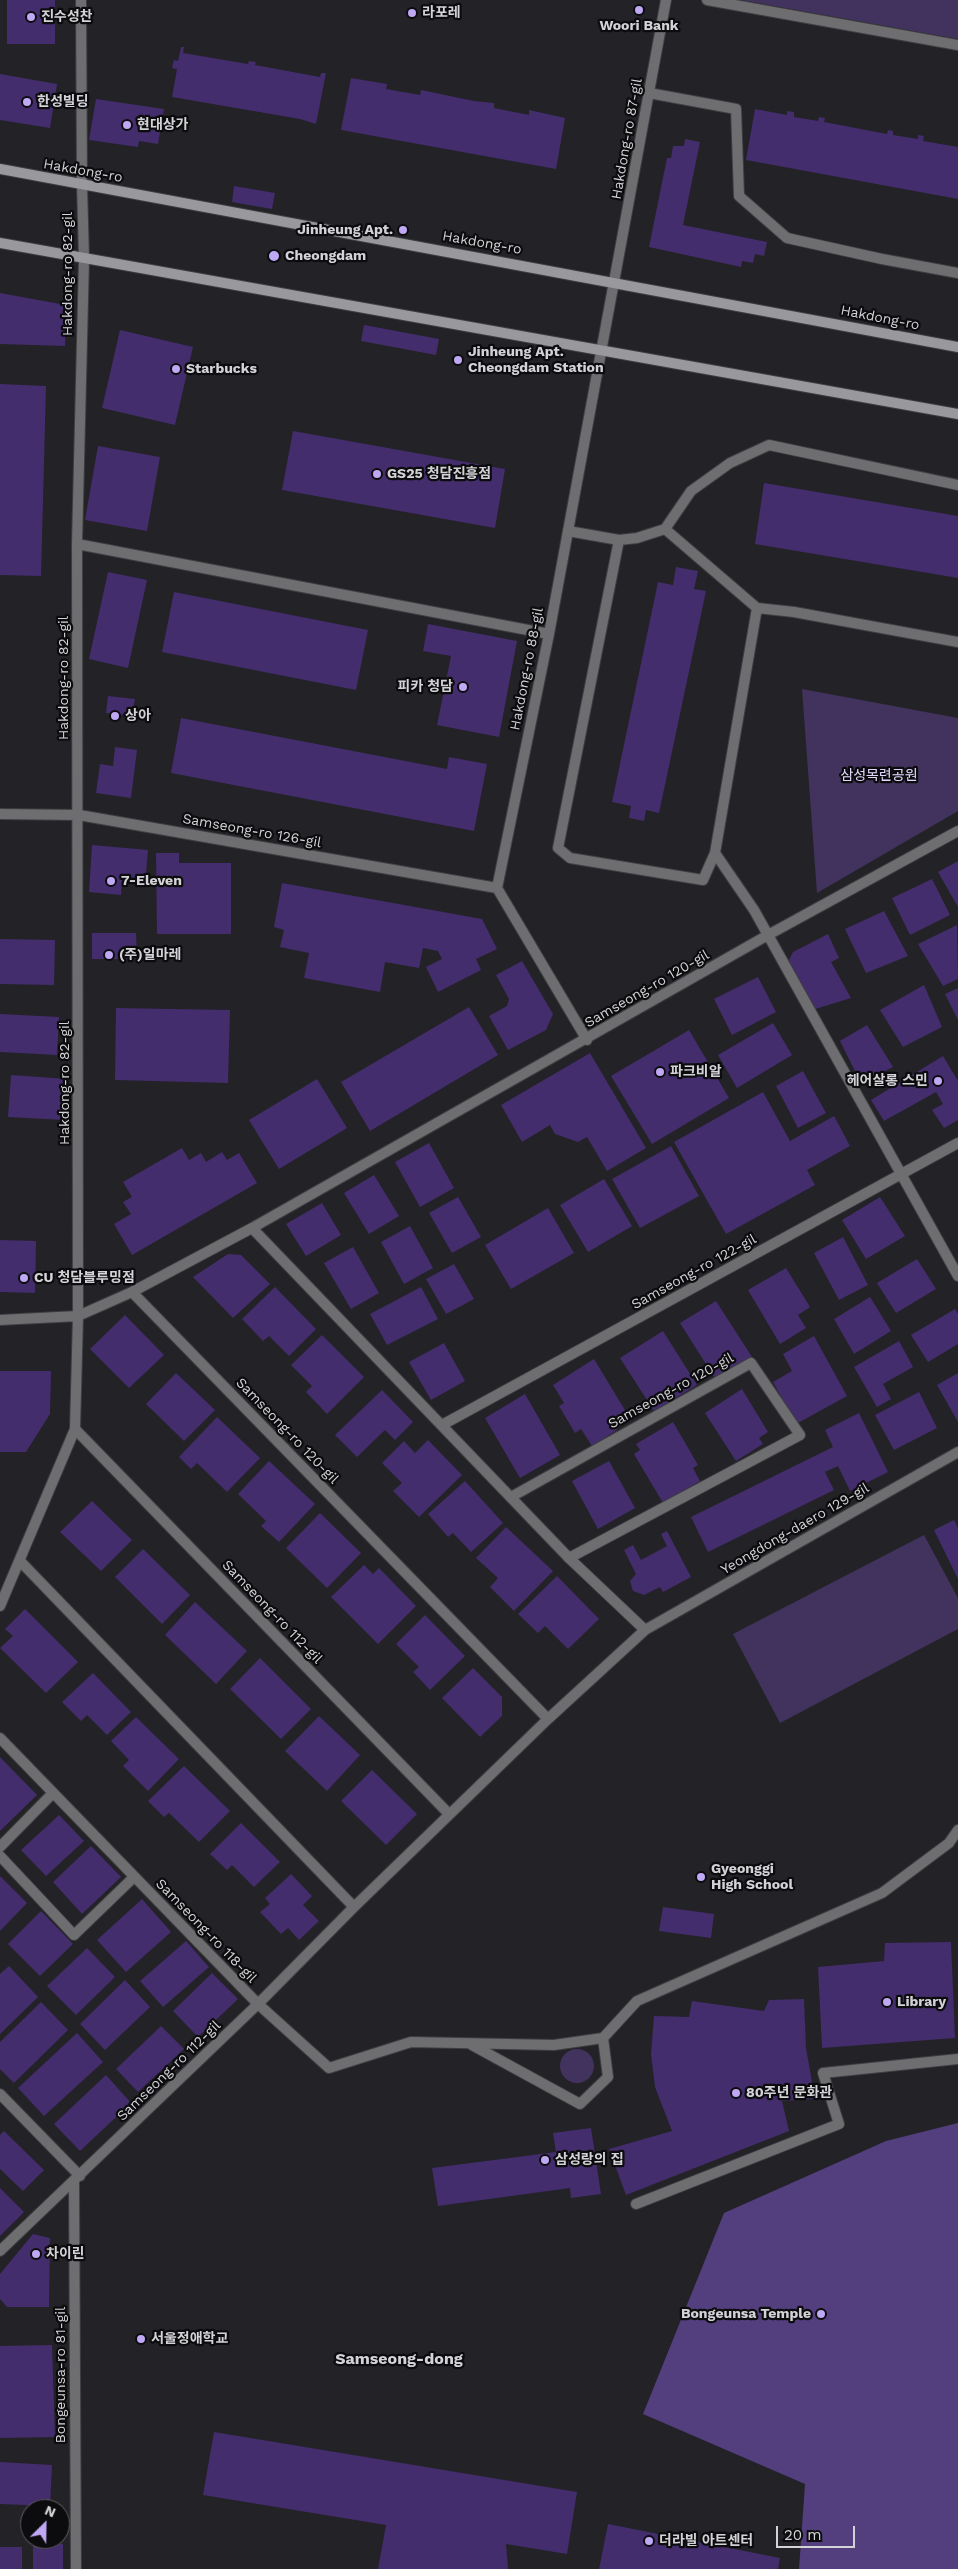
<!DOCTYPE html>
<meta charset="utf-8">
<style>
body{margin:0}
#map{position:relative;width:958px;height:2569px;overflow:hidden;background:#232227;font-family:"Work Sans",sans-serif}
canvas{display:block}
.north{position:absolute;left:20px;top:2499px;width:50px;height:50px;box-sizing:border-box;background:#0c0c0e;border:1px solid #5c5b5e;border-radius:50%;rotate:23deg;font-size:14px;font-weight:700;line-height:20px;text-align:center;color:#d3d2d6}
.north::after{content:'';display:block;margin:auto;width:18px;height:22px;background:#bfa9f4;clip-path:polygon(50% 0,100% 100%,50% 72%,0 100%)}
.scale{position:absolute;left:776px;top:2526px;width:79px;height:22px;box-sizing:border-box;border:2px solid #d3d2d6;border-top:0;padding-left:6px;font-size:15px;line-height:18px;white-space:nowrap;color:#d3d2d6;-webkit-text-stroke:4px #0c0c0e;paint-order:stroke}
</style>
<div id="map">
<canvas width="958" height="2569"></canvas>
<div class="north">N</div>
<div class="scale">20 m</div>
</div>
<script>
const ctx = document.querySelector('canvas').getContext('2d');
ctx.lineJoin = 'round';
function fill(path, color) { ctx.fillStyle = color; ctx.fill(path, 'evenodd'); }
function trace(path, color, width, dash) { ctx.strokeStyle = color; ctx.lineWidth = width; ctx.lineCap = dash ? 'butt' : 'round'; ctx.setLineDash(dash || []); ctx.stroke(path); }
function write(font, color, halo, rows, align = 'center') {
  ctx.font = font + ' "Work Sans","Noto Sans KR",sans-serif'; ctx.lineWidth = 4.5; ctx.setLineDash([]); ctx.textBaseline = 'middle'; ctx.strokeStyle = halo; ctx.fillStyle = color; for (const [text, x, y, turn = 0] of rows) {
    ctx.save(); ctx.translate(x, y); ctx.rotate((+turn || 0) * Math.PI / 180); ctx.textAlign = isNaN(turn) ? turn : align; if (halo) ctx.strokeText(text, 0, 0); ctx.fillText(text, 0, 0); ctx.restore();
  }
}
fill(new Path2D(`
 M 741,0 L 958,0 L 958,39 Z
 M 802,689 L 958,718 L 958,811 L 817,893 Z
 M 924,1535 L 958,1598 L 958,1629 L 780,1723 L 733,1634 Z
 M560 2066a17 17 0 1 1 34 0a17 17 0 1 1-34 0Z`), '#41335e');
fill(new Path2D(`
 M 958,2123 L 958,2569 L 799,2569 L 805,2484 L 643,2414 L 724,2213 L 886,2141 Z`), '#533e7e');
fill(new Path2D(`
 M 7,0 L 55,0 L 55,44 L 7,44 Z
 M 181,47 L 184,47 L 183,53 L 248,64 L 249,61 L 256,62 L 255,65 L 320,77 L 321,73 L 326,73 L 316,124 L 300,119 L 172,97 L 177,69 L 172,68 L 174,60 L 178,61 Z
 M 0,74 L 57,84 L 50,128 L 0,120 Z
 M 351,78 L 387,84 L 386,89 L 420,95 L 421,90 L 474,101 L 494,103 L 494,108 L 529,115 L 529,110 L 565,118 L 556,169 L 341,130 Z
 M 96,99 L 164,109 L 158,144 L 139,141 L 138,147 L 89,140 Z
 M 755,109 L 787,115 L 787,111 L 794,112 L 794,117 L 818,121 L 819,117 L 825,118 L 824,122 L 887,134 L 888,130 L 893,131 L 893,135 L 918,139 L 918,135 L 924,136 L 923,141 L 958,147 L 958,199 L 746,160 Z
 M 685,139 L 700,142 L 683,225 L 767,242 L 764,256 L 755,254 L 753,263 L 742,261 L 741,267 L 649,247 L 667,158 L 671,158 L 673,146 L 684,146 Z
 M 234,186 L 275,193 L 272,209 L 232,202 Z
 M 0,293 L 66,305 L 65,346 L 0,344 Z
 M 364,325 L 439,339 L 436,355 L 361,341 Z
 M 120,330 L 193,347 L 175,425 L 102,408 Z
 M 0,384 L 46,386 L 41,576 L 0,575 Z
 M 293,431 L 505,469 L 495,528 L 282,490 Z
 M 98,446 L 160,457 L 147,531 L 85,520 Z
 M 764,483 L 958,516 L 958,578 L 755,544 Z
 M 676,567 L 698,571 L 694,589 L 706,591 L 659,813 L 646,810 L 644,821 L 629,818 L 631,806 L 612,802 L 658,582 L 673,585 Z
 M 108,572 L 147,580 L 128,668 L 89,659 Z
 M 174,592 L 368,630 L 356,690 L 162,652 Z
 M 428,624 L 517,641 L 499,737 L 437,725 L 451,656 L 423,651 Z
 M 108,696 L 135,699 L 132,716 L 106,713 Z
 M 181,718 L 447,769 L 449,757 L 487,764 L 474,831 L 171,773 Z
 M 115,747 L 137,750 L 131,798 L 96,793 L 100,764 L 113,766 Z
 M 92,845 L 148,850 L 145,885 L 122,883 L 121,895 L 89,892 Z
 M 156,853 L 179,853 L 179,863 L 231,863 L 231,934 L 157,934 Z
 M 958,861 L 958,907 L 938,872 Z
 M 932,879 L 950,915 L 910,935 L 892,898 Z
 M 282,883 L 482,919 L 497,949 L 476,959 L 481,970 L 438,992 L 426,967 L 442,959 L 438,951 L 423,948 L 419,968 L 385,962 L 380,992 L 304,978 L 309,953 L 280,947 L 284,930 L 274,927 Z
 M 884,911 L 908,956 L 866,973 L 845,929 Z
 M 957,925 L 958,979 L 943,986 L 918,944 Z
 M 92,933 L 136,933 L 137,959 L 92,959 Z
 M 828,934 L 839,958 L 831,962 L 851,998 L 812,1010 L 788,962 L 793,952 Z
 M 0,939 L 55,940 L 54,985 L 0,984 Z
 M 522,961 L 553,1014 L 546,1030 L 508,1050 L 489,1016 L 507,1006 L 509,999 L 496,975 Z
 M 758,977 L 776,1012 L 732,1035 L 714,999 Z
 M 924,985 L 942,1027 L 903,1047 L 880,1010 Z
 M 958,988 L 958,1020 L 945,994 Z
 M 469,1007 L 498,1055 L 370,1131 L 341,1082 Z
 M 116,1008 L 230,1010 L 228,1083 L 115,1080 Z
 M 0,1014 L 59,1017 L 57,1055 L 0,1052 Z
 M 773,1023 L 792,1055 L 737,1088 L 718,1055 Z
 M 867,1025 L 893,1067 L 861,1083 L 840,1041 Z
 M 689,1030 L 729,1098 L 652,1144 L 611,1076 Z
 M 590,1053 L 646,1148 L 607,1171 L 587,1137 L 578,1142 L 555,1134 L 550,1125 L 522,1142 L 501,1105 Z
 M 943,1056 L 958,1081 L 958,1120 L 944,1128 L 932,1110 L 943,1104 L 936,1092 L 884,1121 L 871,1100 Z
 M 803,1071 L 826,1113 L 798,1128 L 776,1086 Z
 M 11,1075 L 67,1079 L 64,1120 L 8,1117 Z
 M 317,1079 L 347,1128 L 279,1169 L 249,1120 Z
 M 763,1092 L 790,1141 L 834,1116 L 850,1146 L 807,1170 L 815,1185 L 726,1234 L 674,1142 Z
 M 429,1143 L 454,1188 L 420,1207 L 395,1162 Z
 M 671,1146 L 699,1196 L 640,1228 L 612,1179 Z
 M 182,1148 L 189,1160 L 201,1153 L 206,1162 L 222,1152 L 227,1160 L 239,1153 L 257,1183 L 132,1255 L 114,1224 L 131,1214 L 123,1202 L 132,1197 L 123,1182 Z
 M 374,1175 L 399,1216 L 369,1234 L 344,1193 Z
 M 604,1179 L 632,1226 L 588,1252 L 560,1205 Z
 M 458,1197 L 481,1237 L 452,1253 L 429,1213 Z
 M 880,1197 L 905,1236 L 866,1259 L 842,1220 Z
 M 322,1203 L 341,1235 L 306,1256 L 286,1224 Z
 M 548,1208 L 574,1253 L 511,1289 L 485,1245 Z
 M 410,1226 L 433,1268 L 404,1284 L 381,1242 Z
 M 843,1237 L 868,1285 L 839,1300 L 814,1253 Z
 M 0,1240 L 36,1241 L 35,1293 L 0,1292 Z
 M 353,1247 L 379,1293 L 351,1309 L 324,1263 Z
 M 228,1254 L 241,1255 L 270,1284 L 233,1318 L 193,1277 Z
 M 917,1259 L 936,1289 L 896,1313 L 877,1283 Z
 M 454,1264 L 474,1299 L 446,1314 L 426,1279 Z
 M 786,1268 L 810,1307 L 798,1315 L 806,1328 L 780,1344 L 748,1290 Z
 M 275,1287 L 316,1329 L 289,1356 L 269,1336 L 263,1341 L 242,1319 Z
 M 421,1287 L 438,1319 L 387,1345 L 370,1314 Z
 M 870,1297 L 891,1331 L 854,1354 L 834,1319 Z
 M 716,1301 L 752,1357 L 716,1380 L 680,1323 Z
 M 955,1309 L 958,1314 L 958,1344 L 928,1362 L 911,1335 Z
 M 125,1315 L 164,1355 L 129,1388 L 90,1349 Z
 M 663,1331 L 697,1385 L 654,1411 L 620,1358 Z
 M 322,1335 L 364,1377 L 327,1414 L 306,1392 L 312,1386 L 291,1365 Z
 M 814,1336 L 847,1396 L 796,1424 L 773,1382 L 792,1371 L 783,1354 Z
 M 899,1341 L 913,1367 L 883,1384 L 891,1399 L 877,1407 L 854,1367 Z
 M 444,1343 L 465,1381 L 431,1400 L 409,1362 Z
 M 594,1359 L 628,1415 L 613,1424 L 617,1430 L 592,1446 L 581,1429 L 575,1433 L 559,1406 L 564,1403 L 553,1385 Z
 M 0,1371 L 51,1371 L 50,1414 L 26,1452 L 0,1452 Z
 M 176,1373 L 215,1410 L 184,1441 L 146,1404 Z
 M 958,1373 L 958,1422 L 937,1385 Z
 M 742,1389 L 768,1432 L 759,1438 L 763,1444 L 736,1461 L 705,1413 Z
 M 382,1390 L 413,1422 L 395,1440 L 385,1430 L 357,1457 L 335,1435 Z
 M 919,1392 L 937,1428 L 894,1450 L 875,1415 Z
 M 525,1394 L 560,1455 L 520,1478 L 485,1418 Z
 M 859,1413 L 888,1472 L 850,1491 L 838,1466 L 825,1472 L 834,1490 L 708,1552 L 691,1517 L 833,1447 L 825,1430 Z
 M 217,1417 L 260,1458 L 227,1492 L 197,1463 L 191,1469 L 179,1457 Z
 M 673,1422 L 698,1465 L 693,1468 L 700,1481 L 663,1503 L 634,1454 L 640,1450 L 636,1444 Z
 M 428,1440 L 462,1475 L 419,1517 L 393,1491 L 402,1483 L 382,1463 L 404,1441 L 415,1453 Z
 M 269,1461 L 315,1504 L 279,1542 L 261,1526 L 266,1521 L 238,1494 Z
 M 609,1461 L 635,1508 L 598,1529 L 572,1481 Z
 M 465,1481 L 503,1523 L 471,1552 L 453,1533 L 448,1537 L 428,1514 Z
 M 92,1501 L 132,1540 L 101,1571 L 60,1532 Z
 M 320,1513 L 361,1553 L 327,1588 L 286,1548 Z
 M 954,1520 L 958,1528 L 958,1579 L 934,1530 Z
 M 506,1527 L 553,1571 L 514,1611 L 490,1587 L 498,1578 L 476,1558 Z
 M 667,1531 L 691,1577 L 663,1592 L 660,1587 L 644,1595 L 633,1591 L 630,1581 L 636,1574 L 624,1550 L 633,1545 L 641,1560 L 667,1546 L 661,1534 Z
 M 143,1549 L 190,1595 L 162,1624 L 115,1577 Z
 M 364,1565 L 373,1574 L 379,1568 L 416,1606 L 378,1644 L 331,1597 Z
 M 557,1576 L 599,1619 L 568,1649 L 545,1626 L 538,1633 L 518,1614 Z
 M 195,1602 L 247,1651 L 216,1684 L 165,1635 Z
 M 25,1609 L 78,1662 L 46,1693 L 0,1648 L 13,1636 L 5,1629 Z
 M 425,1615 L 465,1656 L 430,1690 L 413,1672 L 419,1667 L 396,1644 Z
 M 260,1658 L 311,1709 L 281,1739 L 230,1689 Z
 M 473,1668 L 502,1697 L 502,1716 L 480,1737 L 442,1698 Z
 M 93,1673 L 131,1712 L 107,1735 L 87,1715 L 81,1721 L 62,1702 Z
 M 319,1716 L 360,1755 L 327,1791 L 285,1751 Z
 M 136,1717 L 179,1759 L 148,1791 L 123,1766 L 129,1760 L 111,1741 Z
 M 0,1757 L 37,1795 L 0,1831 Z
 M 184,1766 L 230,1811 L 199,1842 L 169,1813 L 164,1817 L 148,1801 Z
 M 372,1770 L 417,1814 L 386,1845 L 341,1801 Z
 M 59,1815 L 84,1841 L 46,1876 L 21,1850 Z
 M 241,1823 L 280,1862 L 254,1887 L 232,1865 L 227,1870 L 210,1854 Z
 M 91,1846 L 121,1877 L 82,1914 L 53,1882 Z
 M 291,1874 L 312,1896 L 303,1905 L 319,1921 L 299,1940 L 288,1928 L 281,1934 L 260,1912 L 270,1904 L 265,1898 Z
 M 0,1876 L 27,1903 L 0,1931 Z
 M 142,1899 L 171,1932 L 126,1972 L 97,1940 Z
 M 663,1907 L 714,1914 L 711,1938 L 659,1931 Z
 M 41,1911 L 73,1944 L 40,1976 L 8,1944 Z
 M 186,1941 L 209,1967 L 163,2007 L 140,1981 Z
 M 951,1942 L 955,2038 L 822,2048 L 818,1967 L 884,1961 L 885,1943 Z
 M 87,1948 L 115,1977 L 76,2015 L 47,1986 Z
 M 9,1966 L 38,1997 L 0,2034 L 0,1974 Z
 M 212,1973 L 238,1999 L 198,2037 L 173,2011 Z
 M 125,1980 L 150,2007 L 105,2050 L 80,2024 Z
 M 804,1999 L 806,2048 L 815,2099 L 782,2101 L 789,2131 L 626,2195 L 609,2149 L 672,2131 L 655,2087 L 651,2054 L 654,2016 L 689,2017 L 692,2001 L 764,2011 L 769,2000 Z
 M 41,2002 L 68,2030 L 14,2083 L 0,2069 L 0,2042 Z
 M 161,2026 L 184,2049 L 138,2092 L 116,2069 Z
 M 77,2033 L 103,2062 L 44,2116 L 18,2088 Z
 M 106,2075 L 131,2103 L 80,2151 L 54,2124 Z
 M 591,2128 L 601,2194 L 571,2198 L 570,2188 L 438,2206 L 432,2168 L 556,2152 L 553,2133 Z
 M 4,2131 L 44,2170 L 23,2191 L 0,2169 L 0,2135 Z
 M 0,2188 L 24,2212 L 0,2236 Z
 M 33,2234 L 50,2238 L 49,2307 L 7,2307 L 0,2299 L 0,2274 Z
 M 52,2345 L 55,2437 L 0,2438 L 0,2346 Z
 M 214,2432 L 577,2492 L 567,2554 L 506,2544 L 508,2569 L 378,2569 L 386,2525 L 203,2495 Z
 M 0,2462 L 52,2465 L 50,2506 L 0,2504 Z
 M 608,2524 L 780,2558 L 778,2569 L 599,2569 Z
 M 33,2544 L 63,2544 L 63,2569 L 33,2569 Z
 M 0,2547 L 22,2547 L 22,2569 L 0,2569 Z`), '#432d6c');
const service = new Path2D(`
 M 81,0 L 82,185
 M 649,93 L 736,109 L 739,196 L 787,238 L 882,259 L 958,273
 M 665,529 L 757,608 L 794,612 L 958,642
 M 568,531 L 619,540 L 637,538 L 665,529 L 691,491 L 730,463 L 769,445 L 958,485
 M 619,540 L 558,848 L 570,858 L 703,880 L 715,853
 M 757,608 L 715,853 L 754,910 L 768,935
 M 75,1429 L 449,1814
 M 511,1497 L 751,1363 L 800,1435 L 569,1558
 M 0,1847 L 53,1793
 M 0,1856 L 74,1935 L 134,1877
 M 258,2004 L 329,2068 L 411,2042 L 554,2045 L 603,2038 L 637,2001 L 882,1893 L 949,1843 L 958,1830
 M 472,2045 L 580,2104 L 608,2077 L 603,2038
 M 636,2204 L 839,2124 L 823,2073 L 958,2059`);
const minor = new Path2D(`
 M 707,0 L 958,45
 M 77,544 L 549,634
 M 0,814 L 79,815 L 497,888
 M 768,935 L 958,1276
 M 587,1040 L 497,888 L 549,634 L 666,0
 M 252,1228 L 569,1558 L 645,1630
 M 132,1292 L 548,1719
 M 0,1320 L 78,1316 L 132,1292 L 252,1228 L 768,935 L 958,831
 M 442,1425 L 958,1143
 M 20,1561 L 354,1907
 M 0,1606 L 75,1429 L 78,1316 L 77,544 L 84,259 L 82,185
 M 0,1738 L 258,2004
 M 0,2094 L 80,2176
 M 74,2182 L 76,2569
 M 0,2251 L 258,2004 L 354,1907 L 548,1719 L 645,1630 L 958,1452`);
const secondary = new Path2D(`
 M 0,169 L 958,347
 M 0,243 L 958,414`);
trace(service, '#3f3e43', 12);
trace(minor, '#3f3e43', 12);
trace(secondary, '#3f3e43', 12);
trace(service, '#6e6e70', 10);
trace(minor, '#6e6e70', 10);
trace(secondary, '#99989d', 10);
for (const [x, y, r, color] of [
 [639,10,5,"#bfa9f4"],
 [412,13,5,"#bfa9f4"],
 [31,17,5,"#bfa9f4"],
 [27,102,5,"#bfa9f4"],
 [127,125,5,"#bfa9f4"],
 [403,230,5,"#bfa9f4"],
 [274,256,6,"#bfa9f4"],
 [458,360,5,"#bfa9f4"],
 [176,369,5,"#bfa9f4"],
 [377,474,5,"#bfa9f4"],
 [463,687,5,"#bfa9f4"],
 [115,716,5,"#bfa9f4"],
 [111,881,5,"#bfa9f4"],
 [109,955,5,"#bfa9f4"],
 [660,1072,5,"#bfa9f4"],
 [938,1081,5,"#bfa9f4"],
 [24,1278,5,"#bfa9f4"],
 [701,1877,5,"#bfa9f4"],
 [887,2002,5,"#bfa9f4"],
 [736,2093,5,"#bfa9f4"],
 [545,2160,5,"#bfa9f4"],
 [36,2254,5,"#bfa9f4"],
 [821,2314,5,"#bfa9f4"],
 [141,2339,5,"#bfa9f4"],
 [649,2541,5,"#bfa9f4"]
]) { const dot = new Path2D(); dot.arc(x, y, r, 0, 2 * Math.PI); ctx.fillStyle = color; ctx.fill(dot); trace(dot, '#0c0c0e', 2); }
write('bold 14px', '#d3d2d6', '#0c0c0e', [
 ["라포레",422,13],
 ["진수성찬",41,17],
 ["Woori Bank",639,26,"center"],
 ["한성빌딩",37,102],
 ["현대상가",137,125],
 ["Jinheung Apt.",393,230,"right"],
 ["Cheongdam",285,256],
 ["Jinheung Apt.",468,352],
 ["Cheongdam Station",468,368],
 ["Starbucks",186,369],
 ["GS25 청담진흥점",387,474],
 ["피카 청담",453,687,"right"],
 ["상아",125,716],
 ["7-Eleven",121,881],
 ["(주)일마레",119,955],
 ["파크비알",670,1072],
 ["헤어살롱 스민",928,1081,"right"],
 ["CU 청담블루밍점",34,1278],
 ["Gyeonggi",711,1869],
 ["High School",711,1885],
 ["Library",897,2002],
 ["80주년 문화관",746,2093],
 ["삼성랑의 집",555,2160],
 ["차이린",46,2254],
 ["Bongeunsa Temple",811,2314,"right"],
 ["서울정애학교",151,2339],
 ["더라빌 아트센터",659,2541]
], 'left');
write('14px', '#d3d2d6', '#0c0c0e', [
 ["Hakdong-ro 87-gil",627,139,-80],
 ["Hakdong-ro",83,171,10],
 ["Hakdong-ro",482,243,10],
 ["Hakdong-ro 82-gil",68,274,-90],
 ["Hakdong-ro",880,318,11],
 ["Hakdong-ro 88-gil",527,669,-79],
 ["Hakdong-ro 82-gil",64,678,-90],
 ["Samseong-ro 126-gil",252,831,10],
 ["Samseong-ro 120-gil",647,989,-30],
 ["Hakdong-ro 82-gil",65,1083,-90],
 ["Samseong-ro 122-gil",694,1272,-29],
 ["Samseong-ro 120-gil",671,1391,-29],
 ["Samseong-ro 120-gil",287,1431,46],
 ["Yeongdong-daero 129-gil",795,1529,-30],
 ["Samseong-ro 112-gil",272,1612,46],
 ["Samseong-ro 118-gil",206,1931,46],
 ["Samseong-ro 112-gil",169,2071,-44],
 ["Bongeunsa-ro 81-gil",61,2375,-90]
]);
write('14px', '#e2d8ff', '#0c0c0e', [
 ["삼성목련공원",879,776]
]);
write('bold 16px', '#d3d2d6', '#0c0c0e', [
 ["Samseong-dong",399,2359]
]);
</script>
